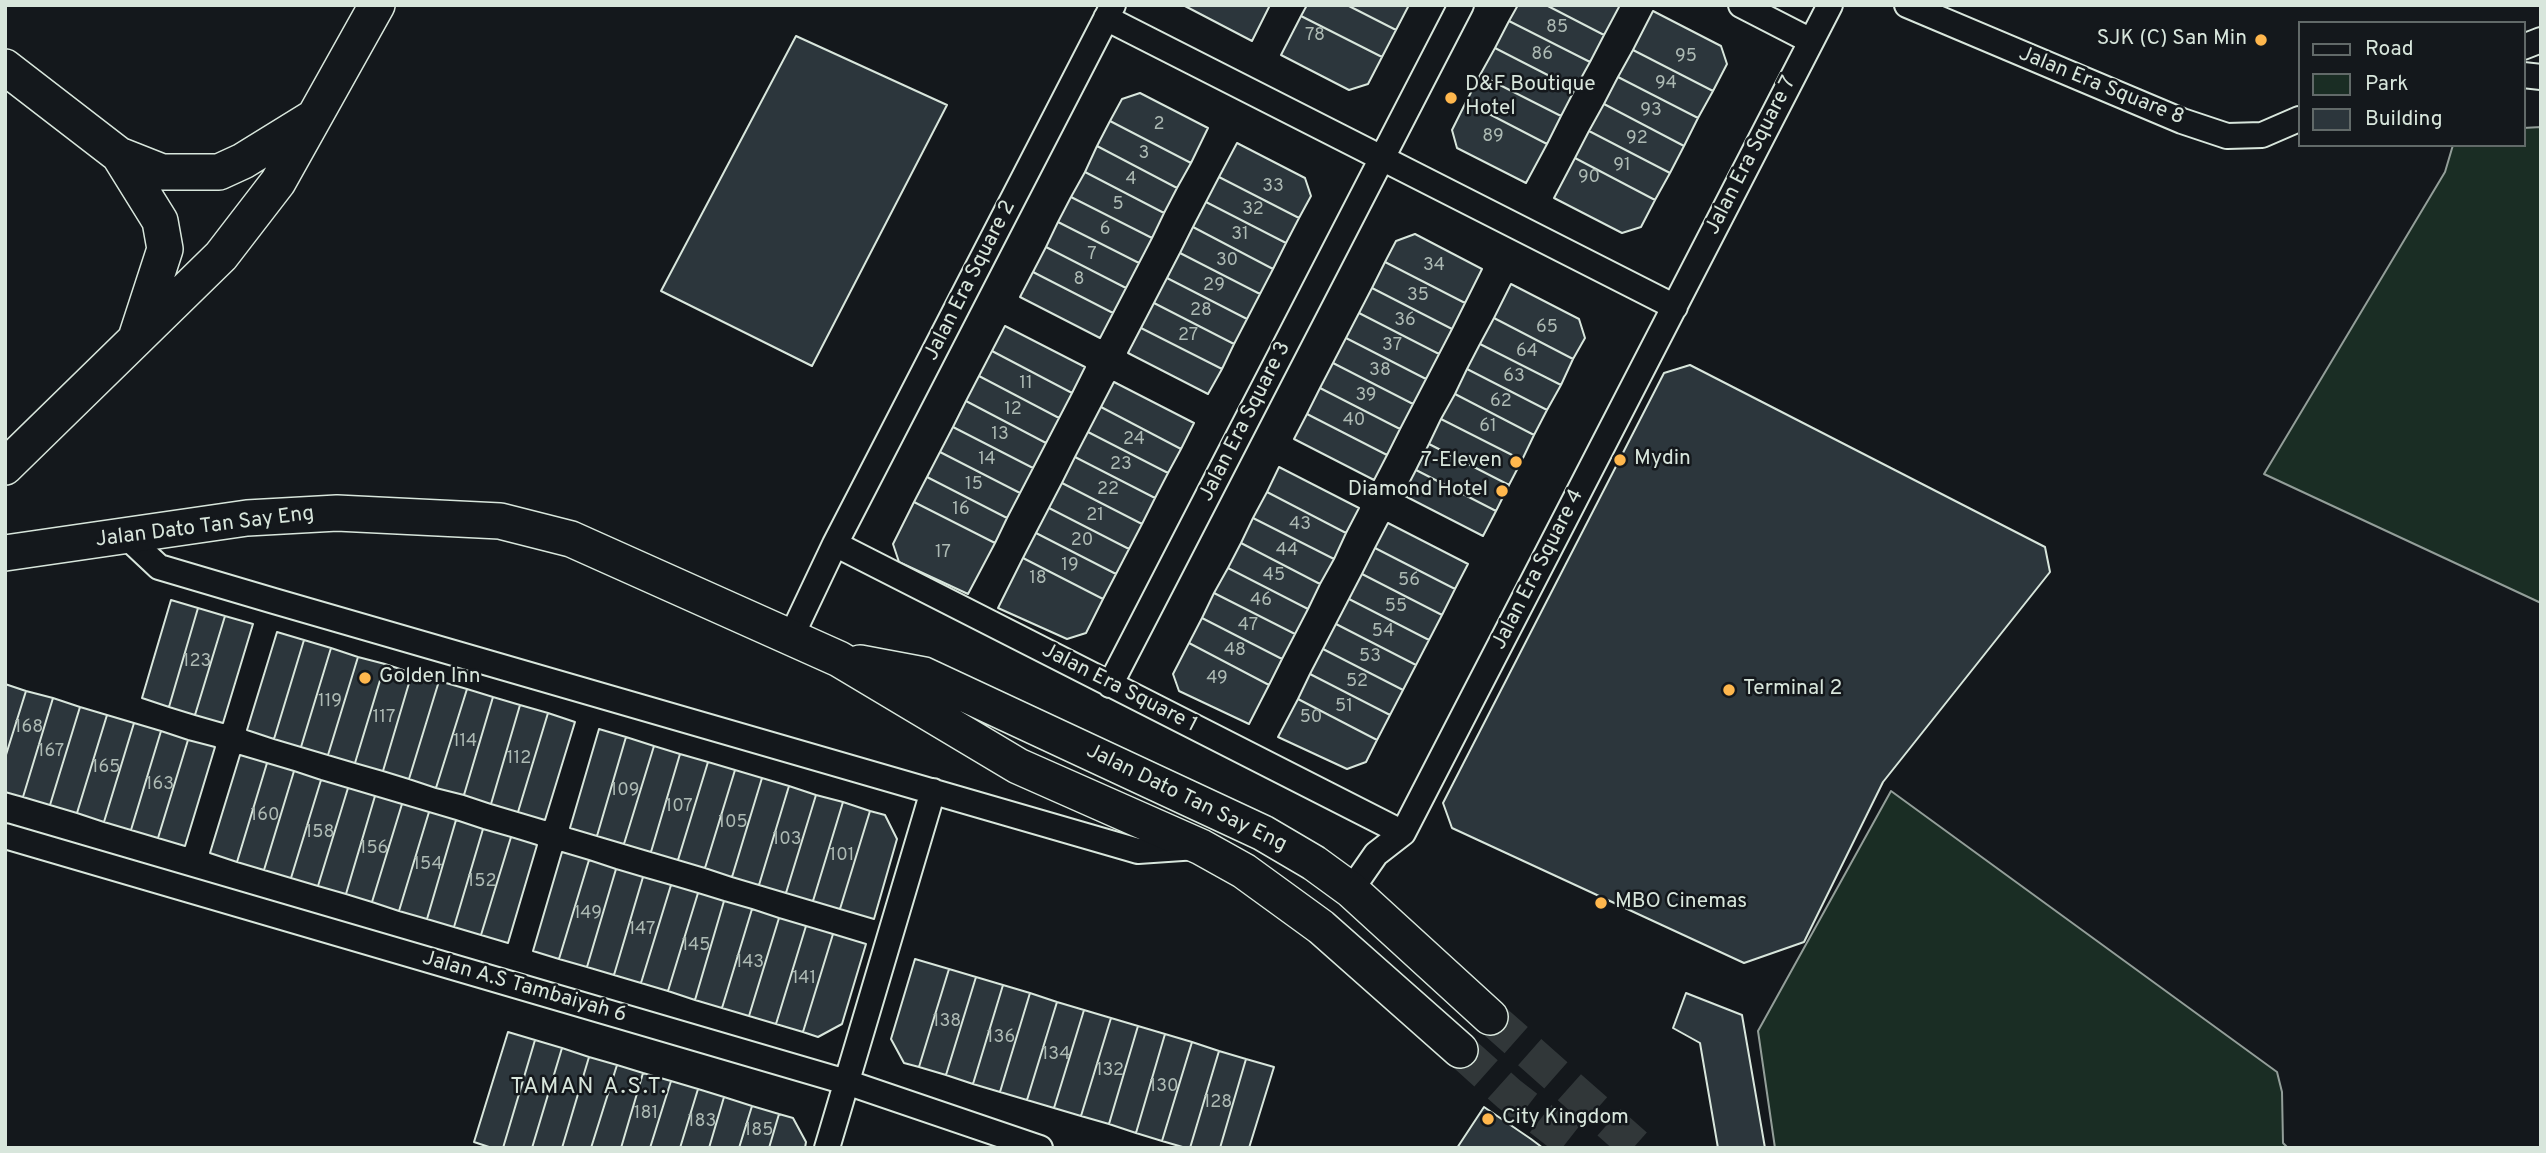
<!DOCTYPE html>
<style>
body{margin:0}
#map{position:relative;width:2546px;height:1153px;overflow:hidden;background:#14181c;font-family:Overpass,sans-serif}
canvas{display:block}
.frame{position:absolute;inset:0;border:7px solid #d8e6dc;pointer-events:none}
.legend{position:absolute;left:2298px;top:21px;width:228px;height:126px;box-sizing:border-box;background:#14181c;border:2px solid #626a69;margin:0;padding:9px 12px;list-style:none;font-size:21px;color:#d8e6dc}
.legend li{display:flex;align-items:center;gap:14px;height:35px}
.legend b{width:35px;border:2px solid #626a69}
</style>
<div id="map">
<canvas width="2546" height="1153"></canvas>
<div class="frame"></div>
<ul class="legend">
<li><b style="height:9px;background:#14181c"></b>Road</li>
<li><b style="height:19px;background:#1a2d24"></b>Park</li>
<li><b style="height:19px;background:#2c363c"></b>Building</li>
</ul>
</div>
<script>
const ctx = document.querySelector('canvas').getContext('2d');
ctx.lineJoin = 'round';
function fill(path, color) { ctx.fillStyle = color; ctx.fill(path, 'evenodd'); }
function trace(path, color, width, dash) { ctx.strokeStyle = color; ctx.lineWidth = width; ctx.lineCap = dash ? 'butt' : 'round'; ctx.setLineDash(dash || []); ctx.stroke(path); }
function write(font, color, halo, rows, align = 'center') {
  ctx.font = font + ' Overpass,sans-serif'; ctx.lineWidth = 5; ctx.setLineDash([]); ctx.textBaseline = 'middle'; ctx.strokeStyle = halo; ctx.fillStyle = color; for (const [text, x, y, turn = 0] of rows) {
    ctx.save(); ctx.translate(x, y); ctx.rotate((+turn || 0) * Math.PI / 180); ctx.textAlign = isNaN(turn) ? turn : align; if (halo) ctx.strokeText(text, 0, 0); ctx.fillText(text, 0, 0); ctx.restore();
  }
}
const green = new Path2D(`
 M 2541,127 L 2541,603 L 2264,474 L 2445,172 L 2453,145 L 2523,145 L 2523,128 Z
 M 1891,791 L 2277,1072 L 2282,1092 L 2283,1143 L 2288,1148 L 1775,1148 L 1758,1031 Z`);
fill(green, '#1a2d24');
trace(green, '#939e99', 2);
const building = new Path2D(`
 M 1183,5 L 1270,5 L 1252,41 Z
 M 1307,5 L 1347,5 L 1396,30 L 1382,57 L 1301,16 Z
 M 1347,5 L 1409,5 L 1396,30 Z
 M 1518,5 L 1546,5 L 1604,35 L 1590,62 L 1509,21 Z
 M 1546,5 L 1620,5 L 1604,35 Z
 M 1653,11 L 1721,46 L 1727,64 L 1713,91 L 1633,50 Z
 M 1301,16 L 1382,57 L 1368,84 L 1349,90 L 1281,55 Z
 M 1509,21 L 1590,62 L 1575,89 L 1495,48 Z
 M 796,36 L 947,105 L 812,366 L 661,291 Z
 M 1495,48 L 1575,89 L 1561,116 L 1480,75 Z
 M 1633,50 L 1713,91 L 1698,118 L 1618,77 Z
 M 1480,75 L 1561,116 L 1547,144 L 1466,102 Z
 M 1618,77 L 1698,118 L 1684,146 L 1604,104 Z
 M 1140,93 L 1208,128 L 1191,163 L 1110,121 L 1122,99 Z
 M 1466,102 L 1547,144 L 1526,183 L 1457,148 L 1452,130 Z
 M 1604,104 L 1684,146 L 1670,173 L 1589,131 Z
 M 1110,121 L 1191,163 L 1177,188 L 1097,146 Z
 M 1589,131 L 1670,173 L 1655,200 L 1575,158 Z
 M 1237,143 L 1305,178 L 1311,196 L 1299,218 L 1219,177 Z
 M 1097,146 L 1177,188 L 1164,213 L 1085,172 Z
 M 1575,158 L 1655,200 L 1641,227 L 1622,233 L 1554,198 Z
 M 1085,172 L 1164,213 L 1152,238 L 1071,197 Z
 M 1219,177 L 1299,218 L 1286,243 L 1206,202 Z
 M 1071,197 L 1152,238 L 1139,263 L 1058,222 Z
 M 1206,202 L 1286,243 L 1273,269 L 1193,227 Z
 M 1058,222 L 1139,263 L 1126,288 L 1046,247 Z
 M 1193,227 L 1273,269 L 1260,294 L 1180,253 Z
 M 1415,234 L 1482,269 L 1465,303 L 1385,262 L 1396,241 Z
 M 1046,247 L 1126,288 L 1113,313 L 1033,272 Z
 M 1180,253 L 1260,294 L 1247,319 L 1167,278 Z
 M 1385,262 L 1465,303 L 1452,329 L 1372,288 Z
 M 1033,272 L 1113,313 L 1100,338 L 1020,297 Z
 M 1167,278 L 1247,319 L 1234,344 L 1154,303 Z
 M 1511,284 L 1579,319 L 1585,338 L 1573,359 L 1494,318 Z
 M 1372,288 L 1452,329 L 1439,354 L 1359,313 Z
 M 1154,303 L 1234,344 L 1222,369 L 1141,328 Z
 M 1359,313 L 1439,354 L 1426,379 L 1346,338 Z
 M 1494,318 L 1573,359 L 1561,385 L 1480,344 Z
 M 1005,326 L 1085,367 L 1072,393 L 992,351 Z
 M 1141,328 L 1222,369 L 1208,394 L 1128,353 Z
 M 1346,338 L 1426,379 L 1413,404 L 1333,363 Z
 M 1480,344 L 1561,385 L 1547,410 L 1467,369 Z
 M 992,351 L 1072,393 L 1059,418 L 979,376 Z
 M 1333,363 L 1413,404 L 1400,429 L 1320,388 Z
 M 1690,365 L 2045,547 L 2050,572 L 1883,782 L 1804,942 L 1744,963 L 1452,828 L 1443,803 L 1664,373 Z
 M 1467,369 L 1547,410 L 1534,435 L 1455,394 Z
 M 979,376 L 1059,418 L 1046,443 L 966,401 Z
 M 1114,382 L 1194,423 L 1181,449 L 1101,407 Z
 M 1320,388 L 1400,429 L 1387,455 L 1307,414 Z
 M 1455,394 L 1534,435 L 1522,460 L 1441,419 Z
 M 966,401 L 1046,443 L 1033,468 L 953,427 Z
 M 1101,407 L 1181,449 L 1168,473 L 1088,432 Z
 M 1307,414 L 1387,455 L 1374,480 L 1294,439 Z
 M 1441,419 L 1522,460 L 1509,485 L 1429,444 Z
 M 953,427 L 1033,468 L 1020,493 L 940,452 Z
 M 1088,432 L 1168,473 L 1155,498 L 1075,457 Z
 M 1429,444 L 1509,485 L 1496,511 L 1416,470 Z
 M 940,452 L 1020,493 L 1007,518 L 927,477 Z
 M 1075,457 L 1155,498 L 1142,524 L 1062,483 Z
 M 1279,467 L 1359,508 L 1346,533 L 1267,492 Z
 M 1416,470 L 1496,511 L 1483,536 L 1403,495 Z
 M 927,477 L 1007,518 L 995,543 L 914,502 Z
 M 1062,483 L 1142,524 L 1129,549 L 1049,508 Z
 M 1267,492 L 1346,533 L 1334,559 L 1253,518 Z
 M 914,502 L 995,543 L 968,594 L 899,562 L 893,544 Z
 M 1049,508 L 1129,549 L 1116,574 L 1036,533 Z
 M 1253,518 L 1334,559 L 1320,584 L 1241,543 Z
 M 1388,523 L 1468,564 L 1455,589 L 1375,548 Z
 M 1036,533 L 1116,574 L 1103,599 L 1023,558 Z
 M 1241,543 L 1320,584 L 1308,609 L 1228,568 Z
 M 1375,548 L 1455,589 L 1442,615 L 1362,574 Z
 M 1023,558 L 1103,599 L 1086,633 L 1067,639 L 998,608 Z
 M 1228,568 L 1308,609 L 1295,634 L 1214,593 Z
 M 1362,574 L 1442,615 L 1429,640 L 1349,599 Z
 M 1214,593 L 1295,634 L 1282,659 L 1202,618 Z
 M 1349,599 L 1429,640 L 1416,665 L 1336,624 Z
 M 171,600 L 198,608 L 169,707 L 142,698 Z
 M 198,608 L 225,616 L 195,715 L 169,707 Z
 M 225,616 L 253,624 L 223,723 L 195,715 Z
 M 1202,618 L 1282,659 L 1269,685 L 1189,643 Z
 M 1336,624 L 1416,665 L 1403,690 L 1323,649 Z
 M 277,632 L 304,640 L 274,739 L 247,730 Z
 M 304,640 L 331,648 L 301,747 L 274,739 Z
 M 1189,643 L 1269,685 L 1249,724 L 1179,691 L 1173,674 Z
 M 331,648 L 358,657 L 328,755 L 301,747 Z
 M 1323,649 L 1403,690 L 1390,715 L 1310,674 Z
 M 358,657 L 385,664 L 355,763 L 328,755 Z
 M 385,664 L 412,673 L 383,771 L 355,763 Z
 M 412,673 L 439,681 L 409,779 L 383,771 Z
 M 1310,674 L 1390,715 L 1377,740 L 1298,699 Z
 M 439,681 L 467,689 L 436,788 L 409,779 Z
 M 5,684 L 26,691 L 5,758 Z
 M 467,689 L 493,697 L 464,795 L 436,788 Z
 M 26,691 L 53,698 L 23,797 L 5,792 L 5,758 Z
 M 493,697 L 520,705 L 491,804 L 464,795 Z
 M 53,698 L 80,707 L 50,805 L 23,797 Z
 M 1298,699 L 1377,740 L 1366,762 L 1347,769 L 1278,737 Z
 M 520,705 L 548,713 L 518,812 L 491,804 Z
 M 80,707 L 107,715 L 77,813 L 50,805 Z
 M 548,713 L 575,722 L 545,820 L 518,812 Z
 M 107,715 L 134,723 L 104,822 L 77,813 Z
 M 134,723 L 161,731 L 131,830 L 104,822 Z
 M 599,729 L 626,737 L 597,836 L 570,828 Z
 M 161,731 L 188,740 L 158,838 L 131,830 Z
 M 626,737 L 654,746 L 624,844 L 597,836 Z
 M 188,740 L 215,747 L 185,846 L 158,838 Z
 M 654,746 L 680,754 L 651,852 L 624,844 Z
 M 680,754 L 708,762 L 678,860 L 651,852 Z
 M 240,755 L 267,763 L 237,862 L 210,853 Z
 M 708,762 L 735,770 L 705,868 L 678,860 Z
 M 267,763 L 294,771 L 264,870 L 237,862 Z
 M 735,770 L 762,778 L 732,877 L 705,868 Z
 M 294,771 L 321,780 L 291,878 L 264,870 Z
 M 762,778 L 789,786 L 759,885 L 732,877 Z
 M 321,780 L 348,788 L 318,886 L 291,878 Z
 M 789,786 L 816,795 L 786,893 L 759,885 Z
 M 348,788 L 375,796 L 346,894 L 318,886 Z
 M 816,795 L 843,802 L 813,901 L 786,893 Z
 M 375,796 L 402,804 L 372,902 L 346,894 Z
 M 843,802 L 870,811 L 840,909 L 813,901 Z
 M 402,804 L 429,812 L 399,911 L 372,902 Z
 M 870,811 L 885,815 L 897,839 L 874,919 L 840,909 Z
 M 429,812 L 456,820 L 427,919 L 399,911 Z
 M 456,820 L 483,829 L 454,927 L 427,919 Z
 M 483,829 L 511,837 L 481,935 L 454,927 Z
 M 511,837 L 537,845 L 508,943 L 481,935 Z
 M 562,852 L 589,860 L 559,959 L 533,951 Z
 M 589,860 L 616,869 L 587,967 L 559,959 Z
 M 616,869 L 643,877 L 614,975 L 587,967 Z
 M 643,877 L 671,885 L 641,983 L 614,975 Z
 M 671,885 L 698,893 L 668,991 L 641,983 Z
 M 698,893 L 724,901 L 695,1000 L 668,991 Z
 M 724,901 L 752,909 L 722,1008 L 695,1000 Z
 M 752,909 L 779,918 L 749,1016 L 722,1008 Z
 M 779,918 L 806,926 L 776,1024 L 749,1016 Z
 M 806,926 L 833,934 L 803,1032 L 776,1024 Z
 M 833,934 L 866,944 L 842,1024 L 818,1037 L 803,1032 Z
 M 915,959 L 949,969 L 919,1067 L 904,1063 L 891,1039 Z
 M 949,969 L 976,977 L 946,1075 L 919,1067 Z
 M 976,977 L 1003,985 L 973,1084 L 946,1075 Z
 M 1003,985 L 1030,993 L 1000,1092 L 973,1084 Z
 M 1030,993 L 1057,1002 L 1027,1100 L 1000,1092 Z
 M 1686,993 L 1742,1015 L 1765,1148 L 1718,1148 L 1700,1043 L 1673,1028 Z
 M 1057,1002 L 1084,1010 L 1054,1108 L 1027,1100 Z
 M 1084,1010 L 1111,1018 L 1081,1116 L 1054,1108 Z
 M 1111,1018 L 1138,1026 L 1109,1124 L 1081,1116 Z
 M 1138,1026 L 1165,1034 L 1136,1133 L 1109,1124 Z
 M 508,1032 L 535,1040 L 503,1148 L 492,1148 L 474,1142 Z
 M 1165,1034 L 1192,1042 L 1162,1141 L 1136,1133 Z
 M 535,1040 L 562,1048 L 532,1148 L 503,1148 Z
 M 1192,1042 L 1219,1051 L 1190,1148 L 1186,1148 L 1162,1141 Z
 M 562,1048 L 589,1057 L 562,1148 L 532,1148 Z
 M 1219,1051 L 1246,1059 L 1220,1148 L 1190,1148 Z
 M 589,1057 L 617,1065 L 591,1148 L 562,1148 Z
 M 1246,1059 L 1274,1067 L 1249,1148 L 1220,1148 Z
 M 617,1065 L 643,1073 L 621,1148 L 591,1148 Z
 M 643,1073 L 671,1081 L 650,1148 L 621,1148 Z
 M 671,1081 L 698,1089 L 680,1148 L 650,1148 Z
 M 698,1089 L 724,1097 L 709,1148 L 680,1148 Z
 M 724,1097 L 752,1106 L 739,1148 L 709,1148 Z
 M 752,1106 L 779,1114 L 769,1148 L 739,1148 Z
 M 1484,1107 L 1531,1139 L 1543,1148 L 1457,1148 Z
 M 779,1114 L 793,1118 L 806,1142 L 805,1148 L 769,1148 Z`);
fill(building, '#2c363c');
trace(building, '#d8e6dc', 2);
trace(new Path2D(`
 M 1490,1017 L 1638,1148
 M 1460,1050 L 1509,1094 L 1578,1148`), '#313739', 35, [35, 18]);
const street = new Path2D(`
 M 1741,5 L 1811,41
 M 1907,5 L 2182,121 L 2227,136 L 2262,135 L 2299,119
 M 1106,18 L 1675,307
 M 2523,47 L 2541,40
 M 2523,75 L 2541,77
 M 126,536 L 159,567 L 274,601 L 1138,851 L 1197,847
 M 835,544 L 1403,833
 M 791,637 L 835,544 L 1113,5
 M 1110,685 L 1461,5
 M 5,836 L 846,1082 L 1040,1148
 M 1351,890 L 1376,854 L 1403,833 L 1830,5
 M 827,1148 L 933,791`);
const secondary = new Path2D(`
 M 5,67 L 119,155 L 162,172 L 219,172 L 243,161 L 311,119
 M 119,155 L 160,221 L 165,249 L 137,335
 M 5,467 L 221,256 L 278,182 L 377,5
 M 5,553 L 247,518 L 337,513 L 500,521 L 571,539 L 839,659 L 1018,766 L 1201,847 L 1244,871 L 1321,927 L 1460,1050
 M 860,663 L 924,675 L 1263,833 L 1314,863 L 1351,890 L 1490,1017`);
trace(street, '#d8e6dc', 28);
trace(secondary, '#d8e6dc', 38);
trace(street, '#14181c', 24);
trace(secondary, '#14181c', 35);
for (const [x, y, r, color] of [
 [2261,40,7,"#ffb74d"],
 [1451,98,7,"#ffb74d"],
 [1620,460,7,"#ffb74d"],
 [1516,462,7,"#ffb74d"],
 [1502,491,7,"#ffb74d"],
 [365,678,7,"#ffb74d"],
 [1729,690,7,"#ffb74d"],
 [1601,903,7,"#ffb74d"],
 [1488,1119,7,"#ffb74d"]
]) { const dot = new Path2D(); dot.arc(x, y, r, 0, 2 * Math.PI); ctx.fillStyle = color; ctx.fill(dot); trace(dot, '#14181c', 2.5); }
write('18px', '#adbab4', null, [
 ["85",1557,28],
 ["78",1315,36],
 ["86",1542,55],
 ["95",1686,57],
 ["94",1666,84],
 ["93",1651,111],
 ["2",1159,125],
 ["89",1493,137],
 ["92",1637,139],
 ["3",1144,154],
 ["91",1622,166],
 ["90",1589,178],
 ["4",1131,180],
 ["33",1273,187],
 ["5",1118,205],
 ["32",1253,210],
 ["6",1105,230],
 ["31",1240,235],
 ["7",1092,255],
 ["30",1227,261],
 ["34",1434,266],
 ["8",1079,280],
 ["29",1214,286],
 ["35",1418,296],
 ["28",1201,311],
 ["36",1405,321],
 ["65",1547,328],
 ["27",1188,336],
 ["37",1392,346],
 ["64",1527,352],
 ["38",1380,371],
 ["63",1514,377],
 ["11",1026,384],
 ["39",1366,396],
 ["62",1501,402],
 ["12",1013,410],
 ["40",1354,421],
 ["61",1488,427],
 ["13",1000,435],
 ["24",1134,440],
 ["14",987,460],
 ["23",1121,465],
 ["15",974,485],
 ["22",1108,490],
 ["16",961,510],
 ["21",1095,516],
 ["43",1300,525],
 ["20",1082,541],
 ["44",1287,551],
 ["17",943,553],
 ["19",1070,566],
 ["45",1274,576],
 ["18",1038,579],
 ["56",1409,581],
 ["46",1261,601],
 ["55",1396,607],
 ["47",1248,626],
 ["54",1383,632],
 ["48",1235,651],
 ["53",1370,657],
 ["123",197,662],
 ["49",1217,679],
 ["52",1357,682],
 ["119",330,702],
 ["51",1344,707],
 ["117",384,718],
 ["50",1311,718],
 ["168",29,728],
 ["114",465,742],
 ["167",51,752],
 ["112",519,759],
 ["165",106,768],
 ["163",160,785],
 ["109",625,791],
 ["107",679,807],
 ["160",265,816],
 ["105",733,823],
 ["158",320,833],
 ["103",787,840],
 ["156",374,849],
 ["101",842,856],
 ["154",428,865],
 ["152",482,882],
 ["149",588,914],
 ["147",642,930],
 ["145",696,946],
 ["143",750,963],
 ["141",804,979],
 ["138",947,1022],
 ["136",1001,1038],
 ["134",1056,1055],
 ["132",1110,1071],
 ["130",1164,1087],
 ["128",1218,1103],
 ["181",646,1114],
 ["183",702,1122],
 ["185",759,1131]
]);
write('21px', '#d8e6dc', '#14181c', [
 ["SJK (C) San Min",2247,40,"right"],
 ["D&F Boutique",1465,86],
 ["Hotel",1465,110],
 ["Mydin",1634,460],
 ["7-Eleven",1502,462,"right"],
 ["Diamond Hotel",1488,491,"right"],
 ["Golden Inn",379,678],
 ["Terminal 2",1743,690],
 ["MBO Cinemas",1615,903],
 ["City Kingdom",1502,1119]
], 'left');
write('21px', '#d8e6dc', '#14181c', [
 ["Jalan Era Square 8",2101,87,22],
 ["Jalan Era Square 7",1752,156,-63],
 ["Jalan Era Square 2",971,281,-63],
 ["Jalan Era Square 3",1246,422,-63],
 ["Jalan Dato Tan Say Eng",205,528,-7],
 ["Jalan Era Square 4",1539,570,-63],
 ["Jalan Era Square 1",1119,689,27],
 ["Jalan Dato Tan Say Eng",1186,799,26],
 ["Jalan A.S Tambaiyah 6",524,988,16]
]);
ctx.letterSpacing = '2px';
write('23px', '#d8e6dc', '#14181c', [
 ["TAMAN A.S.T.",589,1088]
]);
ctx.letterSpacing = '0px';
</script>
